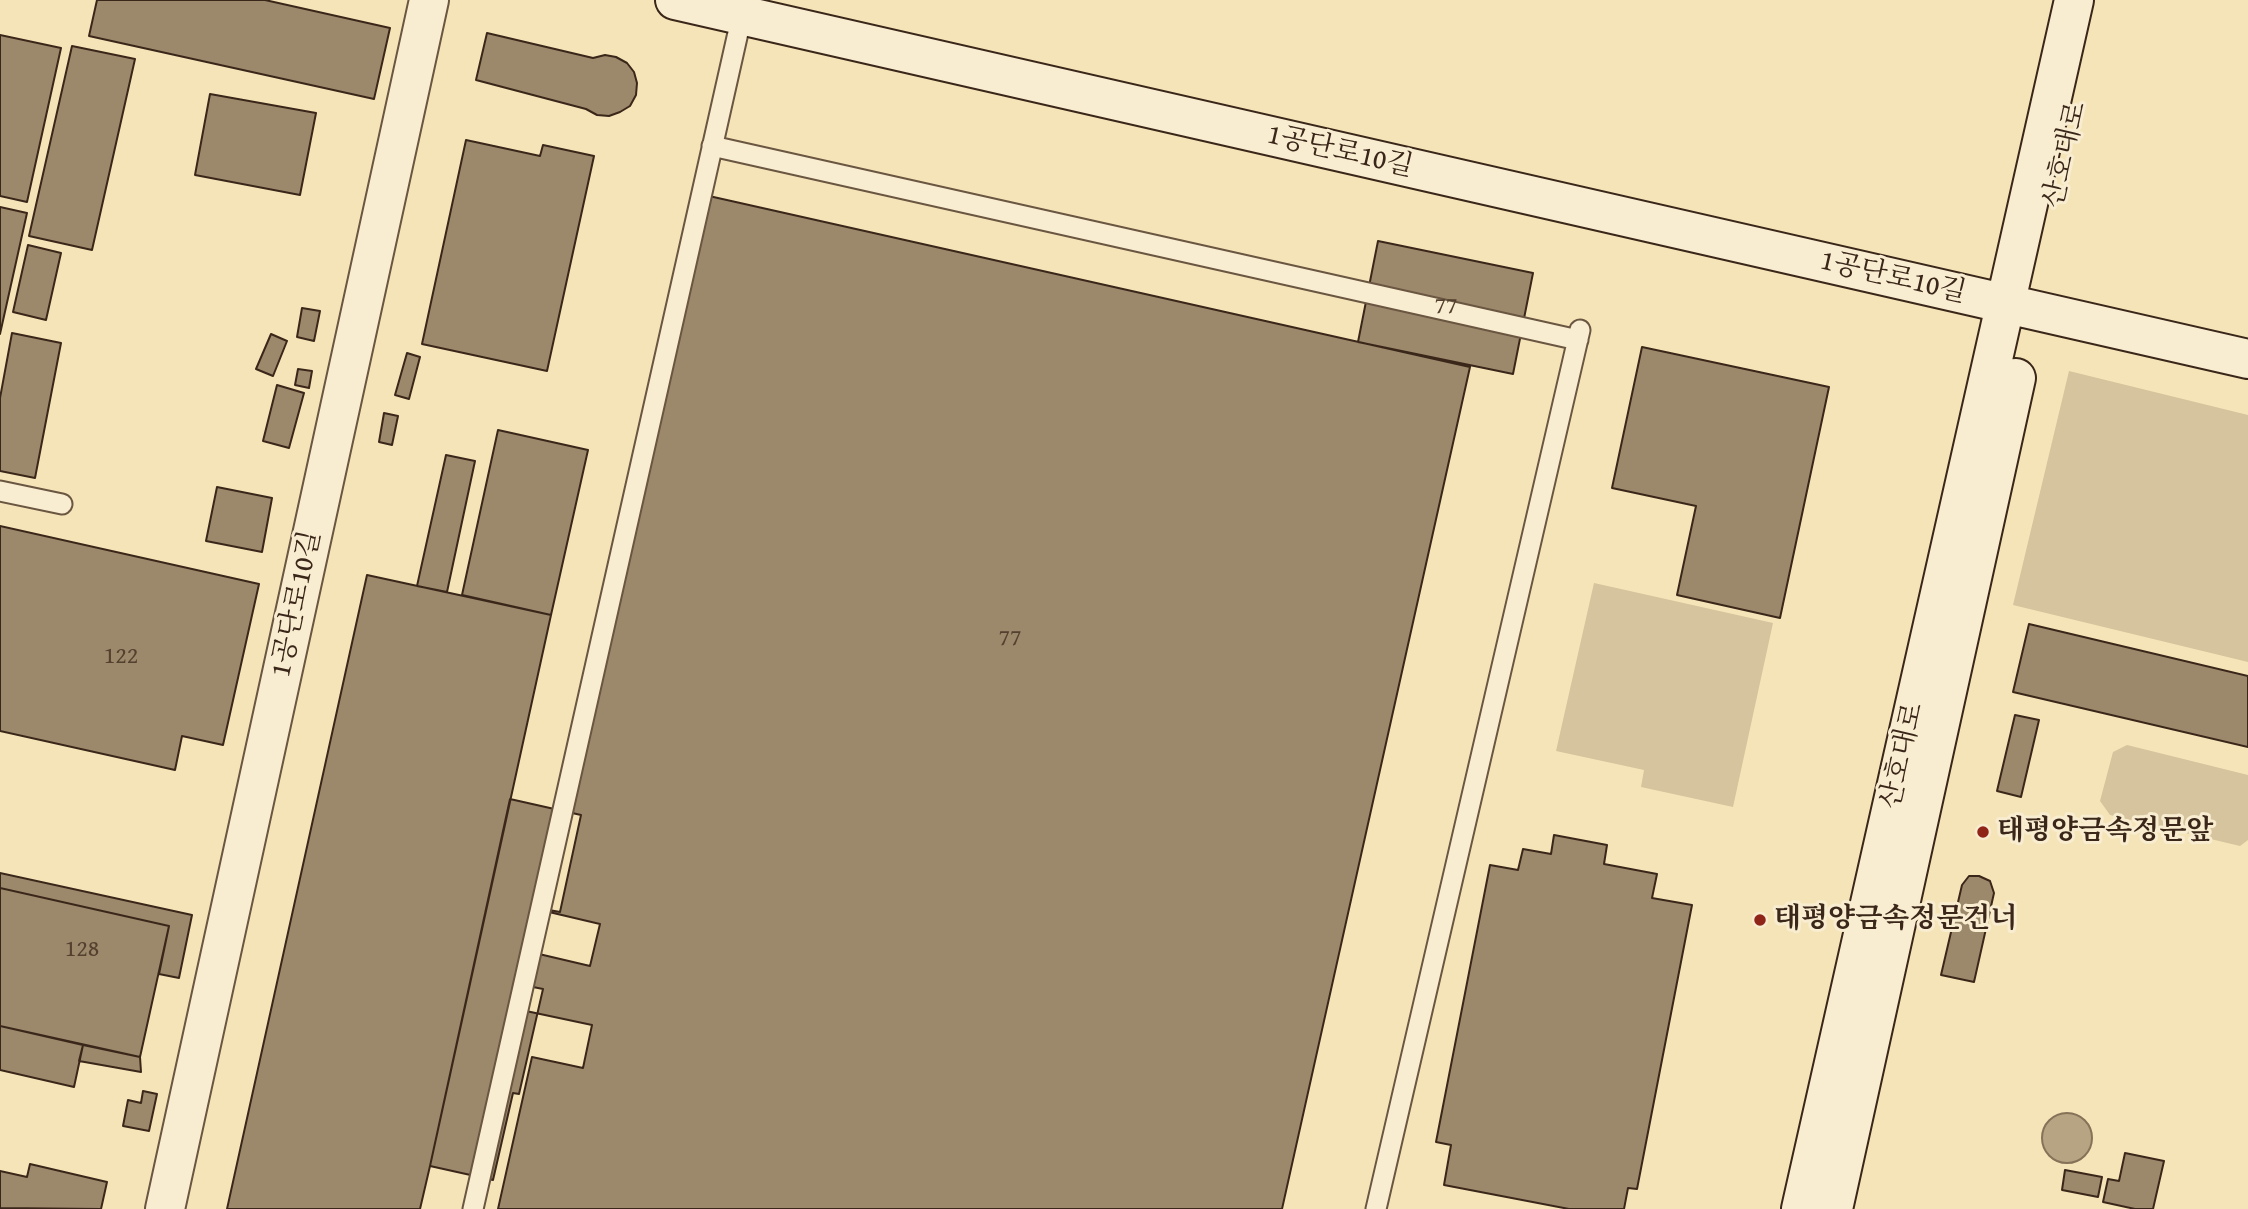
<!DOCTYPE html>
<meta charset="utf-8">
<style>
body{margin:0}
canvas{display:block;background:#f5e4b8}
</style>
<canvas width="2248" height="1209"></canvas>
<script>
const ctx = document.querySelector('canvas').getContext('2d');
ctx.lineJoin = 'round';
function fill(path, color) { ctx.fillStyle = color; ctx.fill(path, 'evenodd'); }
function trace(path, color, width, dash) { ctx.strokeStyle = color; ctx.lineWidth = width; ctx.lineCap = dash ? 'butt' : 'round'; ctx.setLineDash(dash || []); ctx.stroke(path); }
function write(font, color, halo, rows, align = 'center') {
  ctx.font = font + ' "Gentium Book Plus","Noto Serif KR",serif'; ctx.lineWidth = 6; ctx.setLineDash([]); ctx.textBaseline = 'middle'; ctx.strokeStyle = halo; ctx.fillStyle = color; for (const [text, x, y, turn = 0] of rows) {
    ctx.save(); ctx.translate(x, y); ctx.rotate((+turn || 0) * Math.PI / 180); ctx.textAlign = isNaN(turn) ? turn : align; if (halo) ctx.strokeText(text, 0, 0); ctx.fillText(text, 0, 0); ctx.restore();
  }
}
fill(new Path2D(`
 M 2069,371 L 2248,415 L 2248,662 L 2013,605 Z
 M 1594,583 L 1773,623 L 1733,807 L 1641,787 L 1644,770 L 1556,751 Z
 M 2127,745 L 2248,775 L 2248,840 L 2240,846 L 2110,815 L 2100,801 L 2113,752 Z`), '#d5c49d');
const water = new Path2D(`
 M2042 1138a25 25 0 1 1 50 0a25 25 0 1 1-50 0Z`);
fill(water, '#b6a482');
trace(water, '#857258', 2);
const building = new Path2D(`
 M 97,0 L 265,0 L 390,28 L 374,99 L 89,36 Z
 M 487,33 L 593,58 L 605,55 L 616,57 L 627,63 L 634,72 L 637,83 L 636,95 L 630,106 L 620,112 L 609,116 L 597,115 L 586,109 L 476,80 Z
 M 0,35 L 61,48 L 27,202 L 0,196 Z
 M 72,46 L 135,59 L 92,250 L 29,236 Z
 M 210,94 L 316,113 L 300,195 L 195,175 Z
 M 466,140 L 540,156 L 543,145 L 594,156 L 547,371 L 422,344 Z
 M 709,196 L 1470,367 L 1282,1209 L 498,1209 L 532,1057 L 583,1068 L 592,1025 L 526,1011 L 539,954 L 590,966 L 600,924 L 549,912 Z
 M 0,207 L 27,213 L 0,334 Z
 M 1378,241 L 1533,273 L 1513,374 L 1358,342 Z
 M 28,245 L 61,253 L 46,320 L 13,312 Z
 M 302,308 L 320,311 L 314,341 L 297,337 Z
 M 12,333 L 61,343 L 35,478 L 0,471 L 0,398 Z
 M 271,334 L 287,341 L 273,376 L 256,369 Z
 M 1642,347 L 1829,387 L 1780,618 L 1677,595 L 1696,506 L 1612,488 Z
 M 407,353 L 420,357 L 409,399 L 395,395 Z
 M 298,369 L 312,371 L 309,388 L 295,385 Z
 M 277,385 L 304,393 L 289,448 L 263,441 Z
 M 384,413 L 398,416 L 392,445 L 379,442 Z
 M 498,430 L 588,450 L 551,615 L 462,595 Z
 M 446,455 L 475,461 L 447,592 L 417,586 Z
 M 217,487 L 272,498 L 262,552 L 206,541 Z
 M 0,526 L 259,584 L 223,745 L 182,736 L 175,770 L 0,731 Z
 M 367,575 L 551,615 L 430,1166 L 420,1209 L 227,1209 Z
 M 2029,624 L 2248,676 L 2248,747 L 2013,692 Z
 M 2015,715 L 2039,720 L 2021,797 L 1997,791 Z
 M 510,799 L 581,815 L 560,912 L 549,910 L 533,987 L 543,989 L 519,1094 L 513,1093 L 493,1180 L 430,1166 Z
 M 1554,835 L 1607,845 L 1604,864 L 1657,874 L 1652,898 L 1692,905 L 1637,1189 L 1628,1188 L 1624,1209 L 1569,1209 L 1444,1185 L 1451,1145 L 1436,1142 L 1490,865 L 1518,870 L 1523,849 L 1551,854 Z
 M 0,873 L 192,915 L 179,978 L 159,974 L 169,926 L 0,888 Z
 M 1969,876 L 1979,876 L 1990,881 L 1994,893 L 1974,982 L 1941,975 L 1962,885 Z
 M 0,888 L 169,926 L 140,1057 L 0,1026 Z
 M 0,1026 L 83,1045 L 74,1087 L 0,1070 Z
 M 83,1045 L 140,1057 L 141,1072 L 79,1061 Z
 M 143,1091 L 157,1094 L 149,1131 L 123,1126 L 128,1100 L 141,1103 Z
 M 2125,1153 L 2164,1161 L 2153,1209 L 2135,1209 L 2103,1202 L 2108,1179 L 2119,1181 Z
 M 30,1164 L 107,1182 L 101,1209 L 0,1208 L 0,1171 L 27,1177 Z
 M 2065,1170 L 2102,1177 L 2098,1197 L 2062,1190 Z`);
fill(building, '#9c896c');
trace(building, '#3b2719', 2);
const lane = new Path2D(`
 M 712,146 L 1578,340
 M 0,491 L 62,504
 M 473,1209 L 742,15
 M 1376,1209 L 1580,330`);
const street = new Path2D(`
 M 165,1209 L 429,0`);
const secondary = new Path2D(`
 M 675,0 L 2248,359
 M 1801,1209 L 2074,0
 M 1833,1209 L 2016,378`);
trace(lane, '#6a5641', 23);
trace(street, '#6a5641', 42);
trace(secondary, '#3b2719', 42);
trace(lane, '#f8edd1', 19);
trace(street, '#f8edd1', 38);
trace(secondary, '#f8edd1', 38);
for (const [x, y, r, color] of [
 [1983,832,7,"#8f2418"],
 [1760,920,7,"#8f2418"]
]) { const dot = new Path2D(); dot.arc(x, y, r, 0, 2 * Math.PI); ctx.fillStyle = color; ctx.fill(dot); trace(dot, '#f8edd1', 2.5); }
write('24px', '#53402e', null, [
 ["77",1446,307],
 ["77",1010,639],
 ["122",121,657],
 ["128",82,950]
]);
write('28px', '#3b2719', '#f8edd1', [
 ["1공단로10길",1340,152,13],
 ["산호대로",2066,155,-77],
 ["1공단로10길",1893,278,13],
 ["1공단로10길",297,604,-78],
 ["산호대로",1903,756,-77]
]);
write('bold 28px', '#3b2719', '#f8edd1', [
 ["태평양금속정문앞",1997,832],
 ["태평양금속정문건너",1774,920]
], 'left');
</script>
